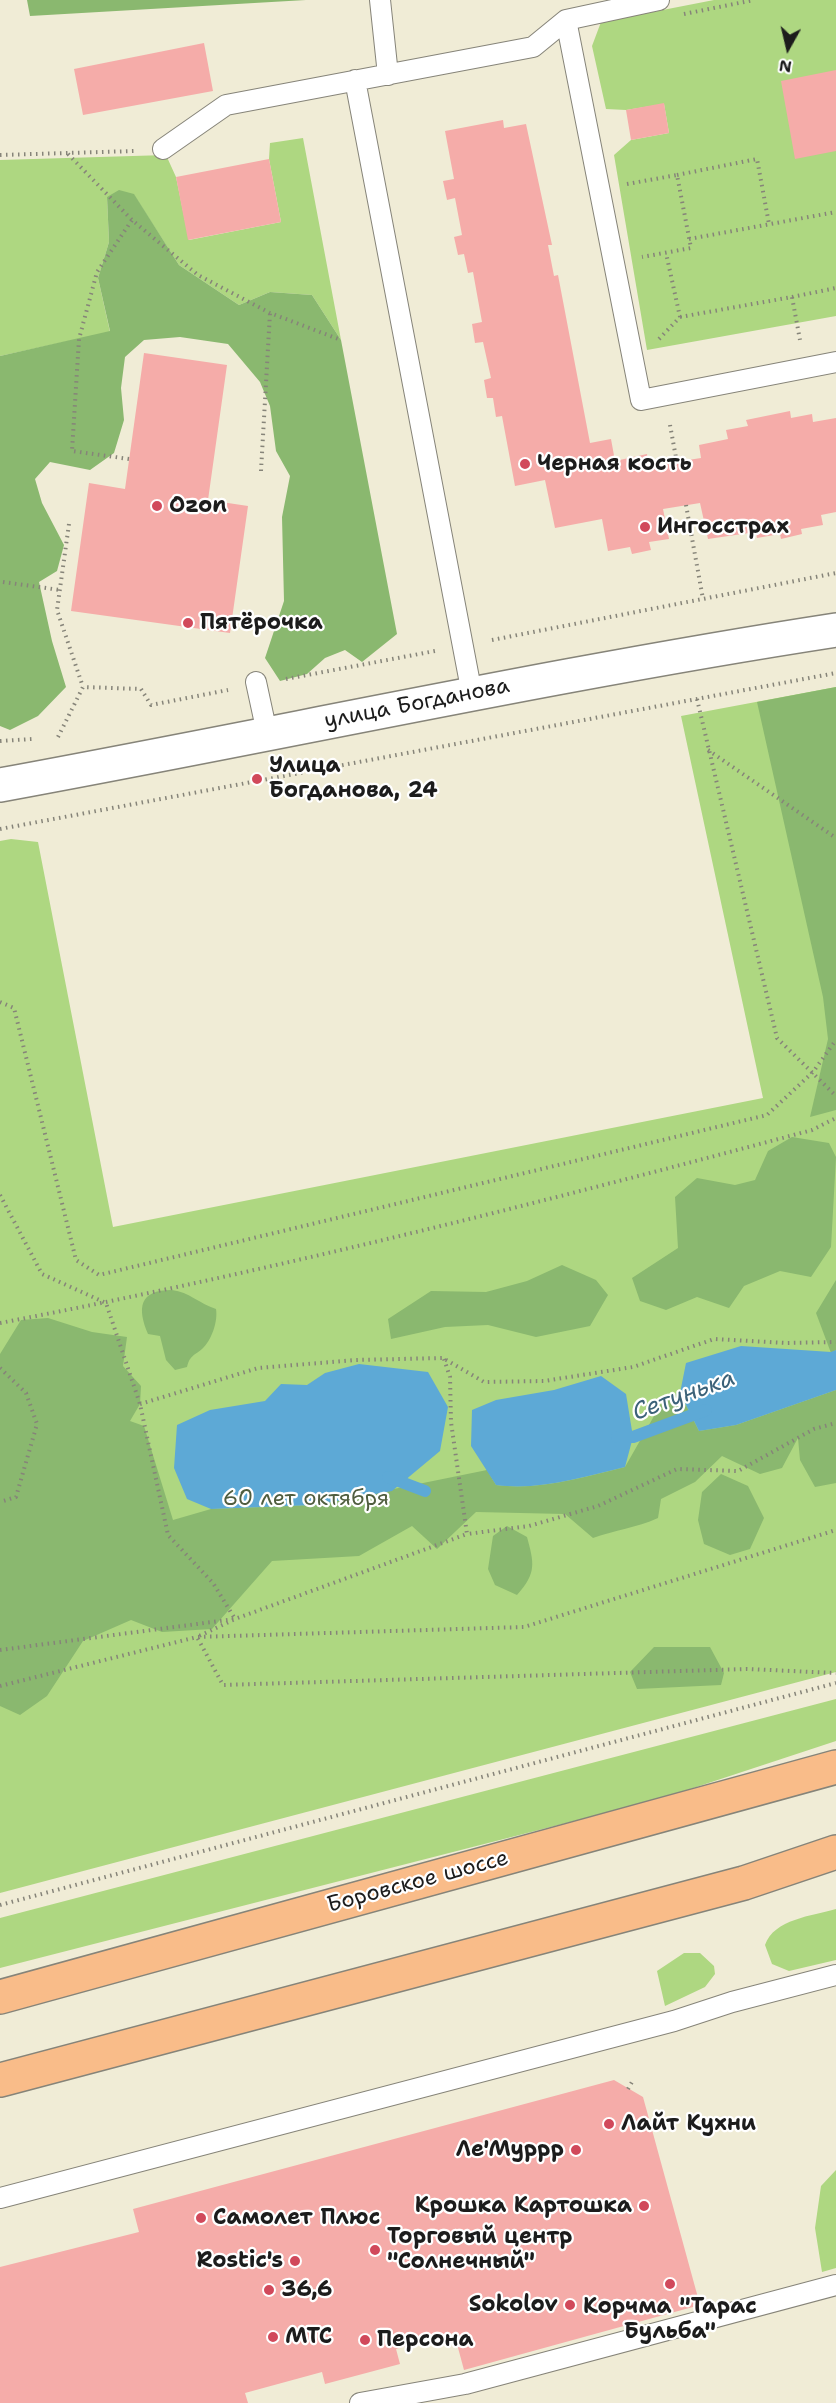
<!DOCTYPE html>
<meta charset="utf-8">
<style>
body{margin:0}
#map{position:relative;width:836px;height:2403px;overflow:hidden;background:#f0ecd6;font-family:"Shantell Sans",sans-serif}
canvas{display:block}
.north{position:absolute;left:758px;top:18px;width:60px;height:60px;-webkit-text-stroke:4px #fff;paint-order:stroke;rotate:188deg;font-size:16px;font-weight:700;line-height:24px;text-align:center;color:#1c1c1c}
.north::after{content:'';display:block;margin:auto;width:21px;height:27px;background:#1c1c1c;clip-path:polygon(50% 0,100% 100%,50% 72%,0 100%)}
</style>
<div id="map">
<canvas width="836" height="2403"></canvas>
<div class="north">N</div>
</div>
<script>
const ctx = document.querySelector('canvas').getContext('2d');
ctx.lineJoin = 'round';
function fill(path, color) { ctx.fillStyle = color; ctx.fill(path, 'evenodd'); }
function trace(path, color, width, dash) { ctx.strokeStyle = color; ctx.lineWidth = width; ctx.lineCap = dash ? 'butt' : 'round'; ctx.setLineDash(dash || []); ctx.stroke(path); }
function write(font, color, halo, rows, align = 'center') {
  ctx.font = font + ' "Shantell Sans",sans-serif'; ctx.lineWidth = 4.5; ctx.setLineDash([]); ctx.textBaseline = 'middle'; ctx.strokeStyle = halo; ctx.fillStyle = color; for (const [text, x, y, turn = 0] of rows) {
    ctx.save(); ctx.translate(x, y); ctx.rotate((+turn || 0) * Math.PI / 180); ctx.textAlign = isNaN(turn) ? turn : align; if (halo) ctx.strokeText(text, 0, 0); ctx.fillText(text, 0, 0); ctx.restore();
  }
}
fill(new Path2D(`
 M 714,0 L 836,0 L 836,316 L 647,350 L 614,155 L 631,140 L 669,133 L 664,104 L 626,110 L 606,109 L 592,46 L 601,22 Z
 M 303,138 L 341,340 L 312,295 L 270,292 L 239,305 L 179,265 L 134,195 L 107,197 L 109,242 L 98,278 L 110,332 L 0,356 L 0,160 L 166,155 L 176,177 L 189,240 L 281,222 L 269,159 L 270,143 Z
 M 836,687 L 836,1672 L 0,1893 L 0,841 L 11,839 L 38,842 L 113,1227 L 763,1098 L 681,716 Z
 M 836,1699 L 836,1741 L 660,1799 L 0,1968 L 0,1918 Z
 M 836,1909 L 836,1960 L 789,1971 L 772,1964 L 765,1945 C 774,1919 812,1916 836,1909 Z
 M 684,1953 L 700,1953 L 714,1966 L 715,1974 L 705,1987 L 665,2006 L 657,1971 Z
 M 836,2170 L 836,2268 L 822,2272 L 815,2228 L 821,2186 Z`), '#aed781');
fill(new Path2D(`
 M 27,0 L 306,0 L 30,16 Z
 M 119,190 L 134,194 L 179,265 L 239,305 L 270,292 L 312,295 L 341,340 L 397,634 L 362,662 L 345,650 L 325,658 L 307,674 L 280,681 L 265,658 L 284,601 L 282,517 L 290,476 L 276,451 L 270,406 L 260,382 L 228,344 L 180,337 L 144,340 L 125,357 L 121,388 L 124,420 L 114,453 L 90,470 L 50,462 L 35,479 L 42,503 L 64,545 L 57,571 L 39,582 L 52,641 L 66,687 L 38,716 L 10,730 L 0,726 L 0,356 L 110,331 L 98,278 L 109,242 L 107,197 Z
 M 836,687 L 836,1110 L 810,1117 L 828,1039 L 823,997 L 757,702 Z
 M 792,1137 L 829,1143 L 836,1157 L 831,1247 L 811,1277 L 780,1271 L 744,1286 L 729,1308 L 697,1297 L 666,1310 L 640,1301 L 632,1278 L 678,1248 L 675,1197 L 697,1178 L 735,1185 L 755,1180 L 768,1151 Z
 M 562,1265 L 596,1280 L 608,1295 L 590,1326 L 536,1337 L 488,1325 L 445,1327 L 391,1339 L 388,1319 L 431,1291 L 486,1292 L 527,1281 Z
 M 836,1280 L 836,1350 L 831,1353 L 816,1313 Z
 M 172,1290 C 189,1292 200,1304 216,1309 C 218,1321 212,1340 202,1349 C 194,1356 190,1355 187,1367 L 175,1370 L 166,1360 L 160,1336 L 148,1334 C 137,1308 139,1290 172,1290 Z
 M 48,1318 L 92,1332 L 127,1337 L 123,1366 L 141,1386 L 140,1404 L 130,1421 L 144,1426 L 173,1520 L 211,1509 L 315,1505 L 487,1470 L 496,1485 C 538,1491 585,1477 625,1467 L 666,1395 L 680,1393 L 699,1431 L 736,1425 L 836,1390 L 836,1483 L 815,1487 L 800,1460 L 798,1438 L 782,1468 L 760,1474 L 722,1456 L 695,1482 L 661,1499 L 658,1518 C 636,1528 615,1530 593,1538 L 565,1514 L 476,1512 L 437,1549 L 412,1526 L 359,1556 L 272,1561 L 212,1629 L 162,1632 L 131,1620 L 83,1641 L 47,1696 L 20,1715 L 0,1706 L 0,1354 L 21,1320 Z
 M 721,1474 L 748,1486 L 764,1518 L 750,1549 L 730,1555 L 704,1544 L 698,1520 L 702,1492 Z
 M 507,1526 L 527,1537 C 534,1563 537,1573 517,1595 L 495,1585 L 488,1569 L 493,1536 Z
 M 654,1647 L 710,1647 L 724,1673 L 721,1685 L 637,1689 L 630,1672 Z`), '#8ab86f');
fill(new Path2D(`
 M 741,1346 L 831,1352 L 836,1350 L 836,1390 L 736,1425 L 699,1431 L 680,1393 L 686,1363 Z
 M 359,1364 L 428,1372 L 448,1407 L 440,1451 L 392,1491 L 315,1505 L 211,1509 L 187,1499 L 174,1468 L 177,1425 L 210,1410 L 265,1401 L 281,1384 L 307,1385 L 325,1373 Z
 M 601,1376 L 626,1394 L 633,1437 L 625,1467 C 584,1477 538,1491 496,1485 L 471,1446 L 472,1410 L 496,1400 L 554,1390 Z`), '#5da9d6');
trace(new Path2D(`
 M 617,1437 L 633,1437 L 706,1410
 M 388,1477 L 425,1491`), '#5da9d6', 12);
fill(new Path2D(`
 M 204,43 L 213,91 L 83,115 L 74,69 Z
 M 836,70 L 836,151 L 795,159 L 781,81 Z
 M 664,103 L 669,133 L 631,140 L 626,110 Z
 M 503,120 L 504,128 L 526,124 L 552,245 L 548,245 L 554,276 L 558,275 L 590,443 L 611,439 L 615,461 L 647,454 L 649,466 L 701,458 L 699,445 L 728,439 L 726,430 L 748,426 L 746,420 L 790,411 L 791,418 L 812,414 L 813,422 L 836,418 L 836,512 L 821,515 L 823,525 L 801,529 L 802,534 L 781,539 L 780,534 L 757,538 L 756,532 L 708,539 L 700,503 L 663,509 L 669,539 L 649,542 L 651,550 L 632,554 L 630,547 L 608,551 L 602,519 L 555,528 L 545,480 L 515,486 L 502,416 L 496,417 L 493,398 L 487,398 L 484,380 L 491,378 L 483,342 L 475,343 L 472,324 L 482,322 L 473,272 L 468,273 L 464,254 L 458,255 L 454,237 L 462,235 L 455,198 L 447,200 L 443,181 L 454,179 L 445,131 Z
 M 269,159 L 281,222 L 188,240 L 176,177 Z
 M 144,353 L 227,365 L 208,500 L 248,506 L 230,633 L 71,611 L 89,483 L 125,489 Z
 M 614,2080 L 643,2097 L 700,2305 L 464,2370 L 454,2333 L 396,2349 L 400,2364 L 325,2384 L 322,2372 L 245,2393 L 248,2403 L 0,2403 L 0,2267 L 139,2232 L 133,2209 Z`), '#f5aca9');
const service = new Path2D(`
 M 380,0 L 388,75
 M 566,20 L 641,400 L 836,362
 M 355,80 L 472,694
 M 163,149 L 226,105 L 533,47 L 566,20 L 659,0
 M 256,682 L 267,733
 M 0,2198 L 674,2021 L 732,2002 L 836,1975
 M 360,2403 L 465,2384 L 836,2285`);
const tertiary = new Path2D(`
 M 0,785 C 279,734 556,673 836,630`);
const primary = new Path2D(`
 M 0,1997 L 836,1767
 M 0,2080 L 744,1883 L 836,1852`);
trace(service, '#868479', 22);
trace(tertiary, '#868479', 36);
trace(primary, '#868479', 36);
trace(new Path2D(`
 M 684,14 L 754,0
 M 68,154 L 132,220 L 198,275 L 270,313 L 341,340
 M 0,155 L 135,151
 M 677,175 L 757,159 L 769,224
 M 627,184 L 677,175 L 691,248 L 642,257
 M 689,239 L 836,212
 M 792,297 L 836,288
 M 680,317 L 792,297 L 800,340
 M 659,339 L 680,317 L 666,253
 M 670,425 L 677,463
 M 129,459 L 72,451 L 79,339 L 97,272 L 132,220
 M 261,471 L 270,313
 M 686,505 L 703,599
 M 69,524 L 57,610 L 83,687
 M 3,582 L 60,590
 M 492,640 L 836,573
 M 286,679 L 435,651
 M 697,699 L 777,1038 L 836,1096
 M 58,737 L 83,687 L 141,689 L 151,705 L 228,690
 M 0,741 L 32,739
 M 708,750 L 836,838
 M 0,829 L 836,673
 M 0,1002 L 14,1008 L 76,1260 L 99,1275 L 767,1115 L 813,1072 L 836,1040
 M 0,1195 L 42,1274 L 106,1303 L 140,1404 L 168,1535 L 213,1583 L 235,1619 L 197,1637 L 223,1685 L 747,1669 L 836,1673
 M 0,1323 C 273,1271 544,1202 812,1130 L 836,1118
 M 444,1359 L 450,1377 L 451,1422 L 467,1534 L 529,1526 L 598,1506 L 677,1469 L 738,1471 L 814,1429 L 836,1423
 M 0,1368 L 26,1393 L 37,1424 L 16,1497 L 0,1502
 M 140,1404 L 258,1368 L 356,1360 L 443,1358 L 484,1382 L 544,1381 L 633,1367 L 714,1339 L 787,1343 L 836,1342
 M 0,1650 L 235,1619 L 467,1534
 M 0,1686 L 197,1637 L 524,1627 L 836,1530
 M 0,1905 L 836,1683
 M 628,2089 L 632,2082`), '#868479', 4, [1.5, 4.5]);
trace(service, '#fff', 20);
trace(tertiary, '#fff', 33);
trace(primary, '#f9bc89', 33);
for (const [x, y, r, color] of [
 [525,464,6,"#d1495b"],
 [157,506,6,"#d1495b"],
 [645,527,6,"#d1495b"],
 [188,623,6,"#d1495b"],
 [257,779,6,"#d1495b"],
 [609,2124,6,"#d1495b"],
 [576,2150,6,"#d1495b"],
 [644,2206,6,"#d1495b"],
 [201,2218,6,"#d1495b"],
 [375,2250,6,"#d1495b"],
 [295,2261,6,"#d1495b"],
 [670,2284,6,"#d1495b"],
 [269,2290,6,"#d1495b"],
 [570,2305,6,"#d1495b"],
 [273,2337,6,"#d1495b"],
 [365,2340,6,"#d1495b"]
]) { const dot = new Path2D(); dot.arc(x, y, r, 0, 2 * Math.PI); ctx.fillStyle = color; ctx.fill(dot); trace(dot, '#fff', 2); }
write('bold 22px', '#1c1c1c', '#fff', [
 ["Черная кость",537,464],
 ["Ozon",169,506],
 ["Ингосстрах",657,527],
 ["Пятёрочка",200,623],
 ["Улица",269,766],
 ["Богданова, 24",269,791],
 ["Лайт Кухни",621,2124],
 ["Ле'Муррр",564,2150,"right"],
 ["Крошка Картошка",632,2206,"right"],
 ["Самолет Плюс",213,2218],
 ["Торговый центр",387,2237],
 ["\"Солнечный\"",387,2262],
 ["Rostic's",283,2261,"right"],
 ["36,6",281,2290],
 ["Sokolov",558,2305,"right"],
 ["Корчма \"Тарас",670,2307,"center"],
 ["Бульба\"",670,2332,"center"],
 ["МТС",285,2337],
 ["Персона",377,2340]
], 'left');
write('22px', '#1c1c1c', '#fff', [
 ["улица Богданова",417,704,-11],
 ["Боровское шоссе",418,1882,-15]
]);
write('22px', '#4f5d3f', '#fff', [
 ["60 лет октября",306,1499]
]);
write('italic 24px', '#3c6279', '#fff', [
 ["Сетунька",684,1396,-20]
]);
</script>
